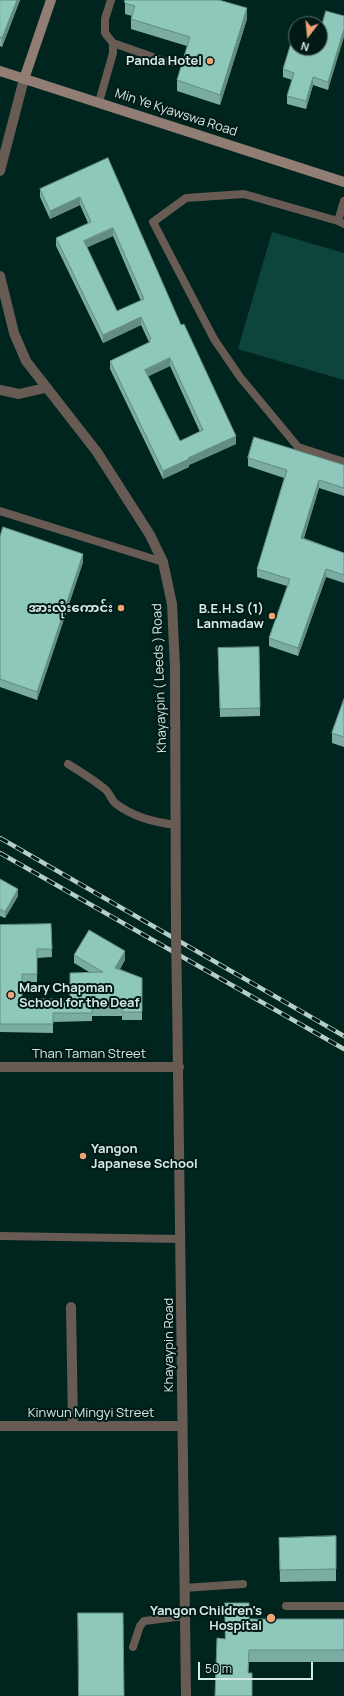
<!DOCTYPE html>
<meta charset="utf-8">
<style>
body{margin:0}
#map{position:relative;width:344px;height:1696px;overflow:hidden;background:#00251f;font-family:Manrope,sans-serif}
canvas{display:block}
.north{position:absolute;left:288px;top:16px;width:40px;height:40px;box-sizing:border-box;background:#011a16;border:1px solid #566d69;border-radius:50%;rotate:196deg;font-size:11px;font-weight:700;line-height:16px;text-align:center;color:#d6eae5}
.north::after{content:'';display:block;margin:auto;width:14px;height:18px;background:#efa377;clip-path:polygon(50% 0,100% 100%,50% 72%,0 100%)}
.scale{position:absolute;left:198px;top:1662px;width:115px;height:18px;box-sizing:border-box;border:2px solid #d6eae5;border-top:0;padding-left:5px;font-size:12px;line-height:14px;white-space:nowrap;color:#d6eae5;-webkit-text-stroke:3px #011a16;paint-order:stroke}
</style>
<div id="map">
<canvas width="344" height="1696"></canvas>
<div class="north">N</div>
<div class="scale">50 m</div>
</div>
<script>
const ctx = document.querySelector('canvas').getContext('2d');
ctx.lineJoin = 'round';
function fill(path, color) { ctx.fillStyle = color; ctx.fill(path, 'evenodd'); }
function trace(path, color, width, dash) { ctx.strokeStyle = color; ctx.lineWidth = width; ctx.lineCap = dash ? 'butt' : 'round'; ctx.setLineDash(dash || []); ctx.stroke(path); }
function write(font, color, halo, rows, align = 'center') {
  ctx.font = font + ' Manrope,"Noto Sans Myanmar",sans-serif'; ctx.lineWidth = 4; ctx.setLineDash([]); ctx.textBaseline = 'middle'; ctx.strokeStyle = halo; ctx.fillStyle = color; for (const [text, x, y, turn = 0] of rows) {
    ctx.save(); ctx.translate(x, y); ctx.rotate((+turn || 0) * Math.PI / 180); ctx.textAlign = isNaN(turn) ? turn : align; if (halo) ctx.strokeText(text, 0, 0); ctx.fillText(text, 0, 0); ctx.restore();
  }
}
fill(new Path2D(`
 M 272,232 L 344,253 L 344,380 L 238,349 Z`), '#0d443c');
trace(new Path2D(`
 M 113,43 L 170,63
 M 99,102 L 113,53 L 113,43 L 105,33 L 105,19 L 111,0
 M 338,221 L 344,201
 M 344,224 L 338,221 L 244,194 L 186,198 L 153,222 L 214,339 L 240,377 L 298,447 L 344,462
 M 0,511 L 163,562
 M 68,764 C 81,772 94,780 106,790 C 110,794 111,799 115,803 C 133,817 153,822 176,825
 M 0,1236 L 181,1239
 M 184,1588 L 243,1584
 M 286,1606 L 344,1606
 M 133,1647 L 140,1626 L 144,1621 L 184,1616`), '#675b54', 8);
trace(new Path2D(`
 M 0,390 L 19,394 L 45,388
 M 0,1067 L 179,1067
 M 71,1307 L 73,1425
 M 0,1426 L 182,1426`), '#675b54', 10);
trace(new Path2D(`
 M 0,171 L 24,79
 M 0,276 L 14,333 L 26,361 L 97,452 L 150,535 L 163,562 L 172,604 L 175,667 L 176,935
 M 177,993 L 186,1696`), '#675b54', 10);
trace(new Path2D(`
 M 0,71 L 344,182
 M 24,79 L 51,0`), '#917d73', 10);
const rail = new Path2D(`
 M 0,838 L 344,1036
 M 0,853 L 344,1049`);
trace(rail, '#b6cdc8', 4.5);
trace(rail, '#011a16', 3, [9]);
trace(new Path2D(`
 M 176,935 L 177,993`), '#675b54', 10);
fill(new Path2D(`
 M 0,0 L 20,0 L 2,47 L 0,46 Z
 M 125,3 L 247,19 L 220,105 L 177,91 L 177,80 L 187,46 L 131,29 L 131,19 L 132,16 L 125,14 Z
 M 344,16 L 328,90 L 313,85 L 306,109 L 287,104 L 287,96 L 292,80 L 283,77 L 283,69 L 320,48 Z
 M 108,158 L 181,325 L 236,444 L 189,465 L 189,467 L 163,479 L 110,369 L 110,361 L 149,342 L 141,325 L 103,343 L 56,246 L 56,238 L 88,223 L 80,205 L 50,219 L 40,197 L 40,189 ZM 113,236 L 141,301 L 117,311 L 87,247 ZM 170,366 L 200,432 L 180,441 L 148,376 Z
 M 248,458 L 344,465 L 344,496 L 319,488 L 304,538 L 344,553 L 344,583 L 326,577 L 298,656 L 269,646 L 269,638 L 287,586 L 257,577 L 257,569 L 284,478 L 248,466 Z
 M 0,537 L 83,562 L 37,700 L 0,687 Z
 M 259,647 L 260,716 L 220,717 L 218,648 Z
 M 344,699 L 344,747 L 332,743 L 332,733 Z
 M 0,879 L 18,896 L 5,918 L 0,916 Z
 M 51,924 L 52,957 L 37,958 L 37,982 L 22,982 L 22,999 L 70,999 L 89,972 L 74,963 L 74,955 L 125,960 L 120,969 L 142,978 L 142,1020 L 122,1020 L 122,1016 L 92,1016 L 92,1021 L 53,1022 L 53,1033 L 0,1032 L 0,925 Z
 M 279,1538 L 336,1569 L 336,1581 L 280,1582 Z
 M 249,1619 L 344,1619 L 344,1662 L 249,1662 L 248,1673 L 252,1673 L 252,1696 L 215,1696 Z`), '#7aaca1');
fill(new Path2D(`
 M 17,0 L 20,0 L 2,47 L 2,38 Z
 M 247,8 L 247,19 L 220,105 L 220,95 Z
 M 344,29 L 344,37 L 328,90 L 328,82 Z
 M 313,77 L 313,85 L 306,109 L 306,101 Z
 M 80,197 L 80,205 L 50,219 L 50,211 Z
 M 113,228 L 113,236 L 84,249 L 84,241 Z
 M 141,317 L 141,325 L 103,343 L 103,335 Z
 M 170,358 L 170,366 L 145,378 L 145,370 Z
 M 236,436 L 236,444 L 189,465 L 189,467 L 163,479 L 163,471 L 188,458 Z
 M 319,480 L 319,488 L 301,546 L 301,538 Z
 M 83,554 L 83,562 L 37,700 L 37,692 Z
 M 326,569 L 326,577 L 298,656 L 298,648 Z
 M 18,889 L 18,896 L 5,918 L 5,912 Z
 M 125,951 L 125,960 L 115,976 L 115,968 Z`), '#638c83');
const building = new Path2D(`
 M 0,0 L 17,0 L 2,38 L 0,37 Z
 M 125,0 L 219,0 L 247,8 L 220,95 L 177,80 L 190,37 L 131,19 L 135,6 L 125,3 Z
 M 326,11 L 344,16 L 344,29 L 328,82 L 313,77 L 306,101 L 287,96 L 294,73 L 283,69 L 296,27 L 296,48 L 320,48 L 320,32 Z
 M 108,158 L 181,325 L 184,324 L 236,436 L 188,458 L 189,459 L 163,471 L 110,361 L 150,342 L 149,340 L 151,339 L 141,317 L 103,335 L 56,238 L 91,222 L 80,197 L 50,211 L 40,189 ZM 113,228 L 144,299 L 117,311 L 84,241 ZM 170,358 L 203,430 L 180,441 L 145,370 Z
 M 254,437 L 344,465 L 344,488 L 319,480 L 301,538 L 344,553 L 344,575 L 326,569 L 298,648 L 269,638 L 290,579 L 257,569 L 287,470 L 248,458 Z
 M 3,527 L 83,554 L 37,692 L 0,679 L 0,537 Z
 M 259,647 L 260,708 L 220,709 L 218,648 Z
 M 344,699 L 344,737 L 332,733 Z
 M 0,879 L 18,889 L 5,912 L 0,909 Z
 M 51,924 L 52,949 L 37,949 L 37,974 L 22,974 L 22,999 L 70,999 L 70,973 L 103,972 L 74,955 L 89,930 L 125,951 L 115,968 L 142,978 L 142,1012 L 122,1012 L 122,1007 L 92,1008 L 92,1013 L 53,1013 L 53,1024 L 0,1024 L 0,925 Z
 M 336,1536 L 336,1569 L 280,1570 L 279,1538 Z
 M 225,1603 L 249,1603 L 249,1619 L 344,1619 L 344,1650 L 249,1650 L 248,1673 L 252,1673 L 252,1696 L 215,1696 L 217,1638 L 225,1639 Z
 M 78,1613 L 123,1613 L 124,1696 L 79,1696 Z`);
fill(building, '#8ec8bb');
trace(building, '#638c83', 1);
for (const [x, y, r, color] of [
 [210,61,4,"#efa377"],
 [121,608,4,"#efa377"],
 [272,616,4,"#efa377"],
 [11,995,4,"#efa377"],
 [83,1156,4,"#efa377"],
 [271,1618,5,"#efa377"]
]) { const dot = new Path2D(); dot.arc(x, y, r, 0, 2 * Math.PI); ctx.fillStyle = color; ctx.fill(dot); trace(dot, '#011a16', 1.5); }
write('bold 13px', '#d6eae5', '#011a16', [
 ["Panda Hotel",202,61],
 ["အားလုံးကောင်း",113,608],
 ["B.E.H.S (1)",264,609],
 ["Lanmadaw",264,624],
 ["Mary Chapman",19,988,"left"],
 ["School for the Deaf",19,1003,"left"],
 ["Yangon",91,1149,"left"],
 ["Japanese School",91,1164,"left"],
 ["Yangon Children's",262,1611],
 ["Hospital",262,1626]
], 'right');
write('13px', '#d6eae5', '#011a16', [
 ["Min Ye Kyawswa Road",176,113,18],
 ["Khayaypin ( Leeds ) Road",160,678,-92],
 ["Than Taman Street",89,1054],
 ["Khayaypin Road",169,1345,-90],
 ["Kinwun Mingyi Street",91,1413]
]);
</script>
